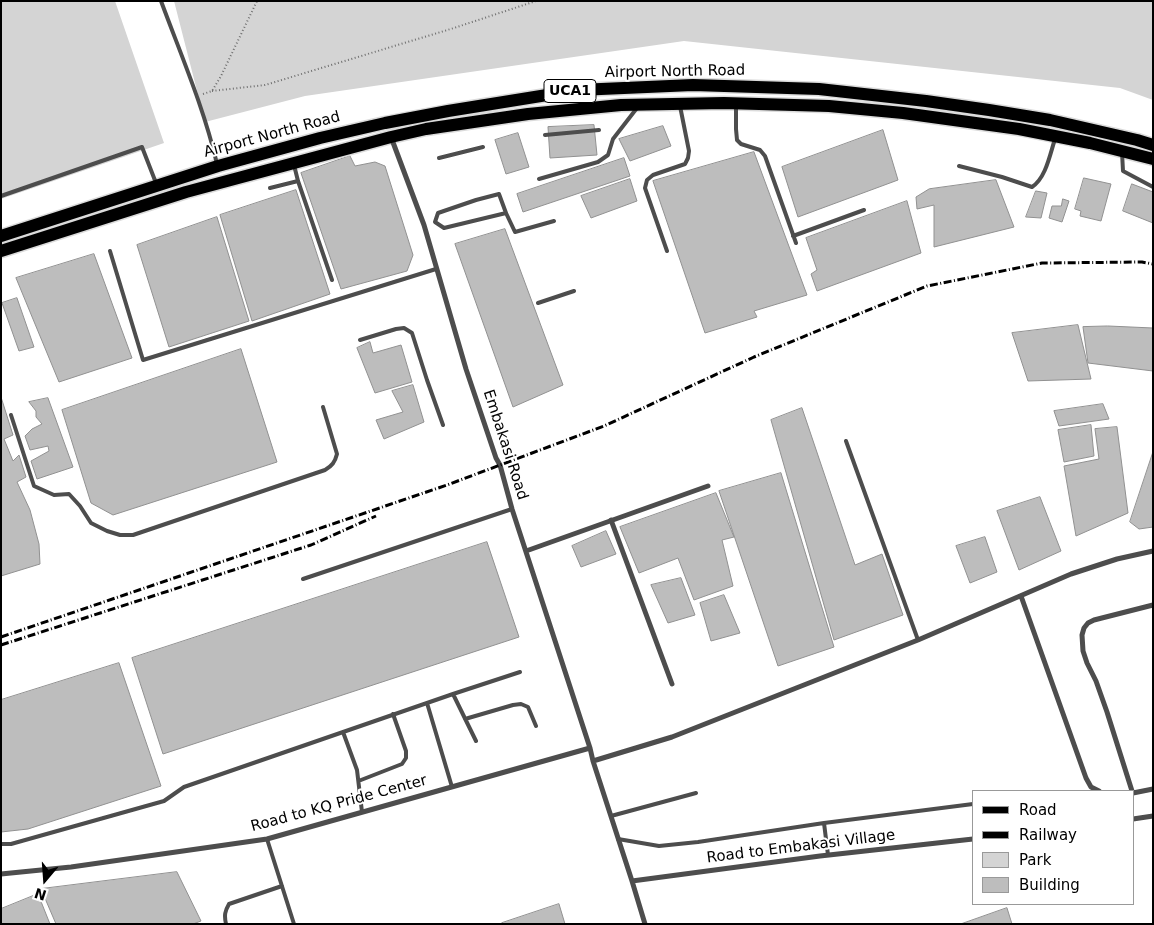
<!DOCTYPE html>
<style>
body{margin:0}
#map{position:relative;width:1154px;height:925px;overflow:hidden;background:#fff;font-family:"DejaVu Sans",sans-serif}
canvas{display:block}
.frame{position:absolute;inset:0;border:2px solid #000;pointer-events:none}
.legend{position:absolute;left:972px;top:790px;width:162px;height:115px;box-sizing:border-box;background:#fff;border:1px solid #999;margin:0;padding:6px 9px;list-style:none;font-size:15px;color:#000}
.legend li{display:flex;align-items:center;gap:10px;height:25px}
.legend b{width:25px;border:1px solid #999}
.north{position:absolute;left:20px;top:855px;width:50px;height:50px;-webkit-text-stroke:4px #fff;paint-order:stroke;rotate:198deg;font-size:14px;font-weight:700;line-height:20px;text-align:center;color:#000}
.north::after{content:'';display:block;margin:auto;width:18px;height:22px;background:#000;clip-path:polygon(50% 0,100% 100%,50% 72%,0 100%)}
</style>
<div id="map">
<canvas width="1154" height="925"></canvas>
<div class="frame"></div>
<ul class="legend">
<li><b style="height:6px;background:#000"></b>Road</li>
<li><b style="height:6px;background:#000"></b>Railway</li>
<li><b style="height:14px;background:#d4d4d4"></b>Park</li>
<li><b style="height:14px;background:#bdbdbd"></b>Building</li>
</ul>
<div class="north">N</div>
</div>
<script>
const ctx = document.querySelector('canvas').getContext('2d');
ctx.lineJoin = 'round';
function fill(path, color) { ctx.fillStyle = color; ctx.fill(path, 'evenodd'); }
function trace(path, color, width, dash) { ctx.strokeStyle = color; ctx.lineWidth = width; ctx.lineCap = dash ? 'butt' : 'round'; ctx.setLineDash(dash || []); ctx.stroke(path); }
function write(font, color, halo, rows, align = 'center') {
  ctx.font = font + ' "DejaVu Sans",sans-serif'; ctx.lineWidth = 4; ctx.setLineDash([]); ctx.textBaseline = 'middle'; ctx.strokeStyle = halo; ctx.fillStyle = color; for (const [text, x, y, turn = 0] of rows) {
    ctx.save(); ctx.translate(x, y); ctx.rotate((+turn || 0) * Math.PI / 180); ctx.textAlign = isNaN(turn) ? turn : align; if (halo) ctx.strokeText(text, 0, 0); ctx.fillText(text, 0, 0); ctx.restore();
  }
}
fill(new Path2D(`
 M 1,1 L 115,1 L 164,143 L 1,199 Z
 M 174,1 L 1153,1 L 1153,100 L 1120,88 L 684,41 L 305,96 L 205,122 Z`), '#d4d4d4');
const building = new Path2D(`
 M 594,125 L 597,155 L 550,158 L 548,127 Z
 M 663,126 L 671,146 L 630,161 L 619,139 Z
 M 883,130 L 898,180 L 798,217 L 782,167 Z
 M 518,133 L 529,167 L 506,174 L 495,140 Z
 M 754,152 L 807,295 L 754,311 L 757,317 L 705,333 L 653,181 Z
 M 350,156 L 355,166 L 375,162 L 385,166 L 413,255 L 407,271 L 341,289 L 301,173 Z
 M 624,158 L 630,176 L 523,212 L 517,194 Z
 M 1084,178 L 1111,184 L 1101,221 L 1080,216 L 1081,211 L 1075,209 Z
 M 630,179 L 637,201 L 591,218 L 581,196 Z
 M 996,180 L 1014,227 L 934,247 L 934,205 L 917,209 L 916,197 L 929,189 Z
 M 1132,184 L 1153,192 L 1153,223 L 1123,211 Z
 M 296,190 L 330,294 L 252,321 L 220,215 Z
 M 1036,191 L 1047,193 L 1041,218 L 1026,217 Z
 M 1063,199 L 1069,201 L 1062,222 L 1049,218 L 1052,206 L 1061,206 Z
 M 907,201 L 921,253 L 817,291 L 811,274 L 817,270 L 806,238 Z
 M 217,217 L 249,321 L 169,347 L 137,245 Z
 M 505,229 L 563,385 L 513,407 L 455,244 Z
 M 94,254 L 132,358 L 59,382 L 16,278 Z
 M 17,298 L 34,347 L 19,351 L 2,303 Z
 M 1078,325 L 1091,379 L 1028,381 L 1012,333 Z
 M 1108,326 L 1153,328 L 1153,371 L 1088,363 L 1083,327 Z
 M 370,342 L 373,353 L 401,345 L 412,382 L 375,393 L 357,348 Z
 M 241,349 L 277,462 L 113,515 L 91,503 L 62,410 Z
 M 413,385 L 424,422 L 384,439 L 376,420 L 403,412 L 392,391 Z
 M 1,397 L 13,435 L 4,439 L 13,461 L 19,455 L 26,477 L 17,482 L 30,510 L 39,544 L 40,564 L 1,576 Z
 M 48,398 L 73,467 L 37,479 L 31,461 L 49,451 L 48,446 L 30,450 L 25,436 L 32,429 L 42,424 L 36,417 L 36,411 L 29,402 Z
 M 1103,404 L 1109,419 L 1059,426 L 1054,411 Z
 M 802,408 L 855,565 L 882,554 L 903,615 L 834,640 L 771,420 Z
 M 1091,425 L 1094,456 L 1064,462 L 1058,430 Z
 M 1117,427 L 1128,513 L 1076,536 L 1064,466 L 1099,459 L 1095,429 Z
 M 1153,452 L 1153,527 L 1139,529 L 1130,522 Z
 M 781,473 L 834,647 L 778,666 L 719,491 Z
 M 716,493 L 734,537 L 722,540 L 733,586 L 694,600 L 678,558 L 639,573 L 620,527 Z
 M 1040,497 L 1061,551 L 1019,570 L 997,511 Z
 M 606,531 L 616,554 L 581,567 L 572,546 Z
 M 985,537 L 997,572 L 970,583 L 956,546 Z
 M 487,542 L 519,637 L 163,754 L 132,658 Z
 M 681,578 L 695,615 L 668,623 L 651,585 Z
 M 724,595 L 740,633 L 711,641 L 700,603 Z
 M 119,663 L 161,786 L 28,829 L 1,832 L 1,700 Z
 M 177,872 L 201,921 L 193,924 L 56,924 L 41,889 Z
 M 38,894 L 50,924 L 1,924 L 1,909 Z
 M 559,904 L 565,924 L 503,924 L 502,923 Z
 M 1007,908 L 1012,924 L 961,924 Z`);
fill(building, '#bdbdbd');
trace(building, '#919191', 1);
const primary = new Path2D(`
 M 1,236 L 218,166 L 320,138 L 385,123 L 448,111 L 578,90 L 693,85 L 819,89 L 926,101 L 989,110 L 1050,120 L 1137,140 L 1153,145
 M 1,251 L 186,192 L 391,137 L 426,129 L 528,114 L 621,105 L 724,103 L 829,106 L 903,113 L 1019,129 L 1090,143 L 1153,159`);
trace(primary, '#dbdbdb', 15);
trace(new Path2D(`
 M 212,91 L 265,85 L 454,28 L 536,1
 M 203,94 L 212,91 L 221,76 L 257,1`), '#6f6f6f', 2, [1, 2.5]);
trace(new Path2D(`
 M 161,1 C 181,55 204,108 217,164
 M 736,106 L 736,129 L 737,140 L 741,144 L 760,150 L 765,156 L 796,243
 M 545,135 L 599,130
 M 1122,152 L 1123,171 L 1153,187
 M 439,158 L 483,147
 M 294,165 L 298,181 L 332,280
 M 959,166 L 1002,177 L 1032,187 C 1046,178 1050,154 1055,139
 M 539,179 L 598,162 L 608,155 L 613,139 L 637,108
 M 270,188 L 298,181
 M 499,194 L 506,213 L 444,228 L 435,222 L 438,213 L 476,200 Z
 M 1,196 L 142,147 L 156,183
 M 506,213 L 515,232 L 554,221
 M 793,236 L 864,210
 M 110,251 L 143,360 L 436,269
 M 667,251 L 645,188 L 647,180 L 653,175 L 685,164 L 688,158 L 689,151 L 680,106
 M 538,303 L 574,291
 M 360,340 L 396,329 L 404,328 L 412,333 L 427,380 L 443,425
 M 11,415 L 34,486 L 54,495 L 69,494 L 80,506 L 91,523 L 107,531 L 120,535 L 133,535 L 325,470 C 332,466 335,462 337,454 L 323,407
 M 846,441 L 918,640
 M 303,579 L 512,509
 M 453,694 L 476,741
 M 427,703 L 452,787
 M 465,719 L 513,705 L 521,704 L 528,707 L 536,726
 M 343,732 L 357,770 L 362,812
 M 361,780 L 402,764 L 406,758 L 406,751 L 393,714
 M 611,816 L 696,793
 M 824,823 L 828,855
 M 267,839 L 294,924
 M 618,839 L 659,846 L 698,842 L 824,823 L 973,804
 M 1,844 L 11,844 L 164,801 L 184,787 L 453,694 L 520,672
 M 226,924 C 224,915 225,911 229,904 L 282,886`), '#4d4d4d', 4);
trace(new Path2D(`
 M 391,137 L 424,225 L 466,369 L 496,458 L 500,465 L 512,509 L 590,748 L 593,761 L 632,881 L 645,924
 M 611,520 L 672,684
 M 526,551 L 708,486
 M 1021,596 L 1086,778 L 1091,787 L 1099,791
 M 593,761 L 672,737 L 918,640 L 1071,574 L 1117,559 L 1153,551
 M 1132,791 L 1107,712 L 1096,681 L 1087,663 L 1083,651 L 1082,635 L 1084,628 L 1088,623 L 1094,620 L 1153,605
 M 1133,793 L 1153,789
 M 1133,819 L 1153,816
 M 1,874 L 71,867 L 267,839 L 590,748
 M 632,881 L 820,856 L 973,839`), '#4d4d4d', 5);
trace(primary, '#000', 12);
trace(new Path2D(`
 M 1,637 L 447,485 L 604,426 L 754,357 L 927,286 L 1042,263 L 1142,262 L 1153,264
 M 1,645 L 311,545 L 376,516`), '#000', 3, [8, 2.5, 1, 2.5]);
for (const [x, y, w] of [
 [570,91,52]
]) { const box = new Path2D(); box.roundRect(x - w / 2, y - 11.5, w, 23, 4); ctx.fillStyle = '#fff'; ctx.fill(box); trace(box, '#000', 1); }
write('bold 14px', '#000', null, [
 ["UCA1",570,91]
]);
write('15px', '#000', '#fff', [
 ["Airport North Road",675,72,-1],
 ["Airport North Road",272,135,-15],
 ["Embakasi Road",505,445,72],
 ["Road to KQ Pride Center",339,804,-15],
 ["Road to Embakasi Village",801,847,-7]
]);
</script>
